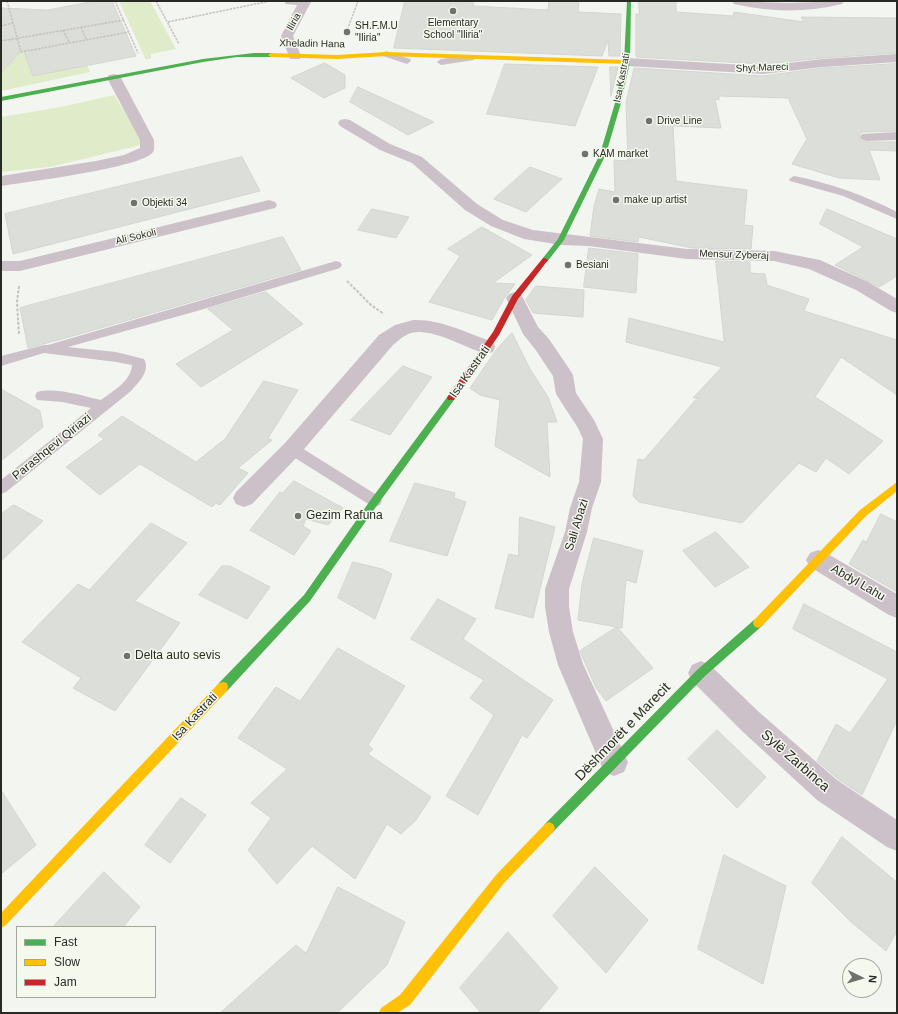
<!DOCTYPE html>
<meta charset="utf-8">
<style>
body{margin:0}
#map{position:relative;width:898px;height:1014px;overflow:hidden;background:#f3f5f0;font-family:Arial,sans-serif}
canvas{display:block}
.frame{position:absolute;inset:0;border:2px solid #292a26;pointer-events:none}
.legend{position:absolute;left:16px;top:926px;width:140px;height:72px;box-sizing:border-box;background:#f4f8ed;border:1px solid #a3a69d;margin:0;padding:5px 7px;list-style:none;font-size:12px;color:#292a26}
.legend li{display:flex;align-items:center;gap:8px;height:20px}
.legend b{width:20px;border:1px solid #a3a69d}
.north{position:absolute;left:842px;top:958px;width:40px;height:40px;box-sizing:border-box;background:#f4f8ed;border:1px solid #a3a69d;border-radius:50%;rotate:95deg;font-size:11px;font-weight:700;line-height:16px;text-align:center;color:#292a26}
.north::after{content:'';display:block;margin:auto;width:14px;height:18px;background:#70716d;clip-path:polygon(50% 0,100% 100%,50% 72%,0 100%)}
</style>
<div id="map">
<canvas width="898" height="1014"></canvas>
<div class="frame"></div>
<ul class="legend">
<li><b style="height:5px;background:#4caf50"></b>Fast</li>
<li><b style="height:5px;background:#ffc107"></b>Slow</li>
<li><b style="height:5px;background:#c62828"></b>Jam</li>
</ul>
<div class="north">N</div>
</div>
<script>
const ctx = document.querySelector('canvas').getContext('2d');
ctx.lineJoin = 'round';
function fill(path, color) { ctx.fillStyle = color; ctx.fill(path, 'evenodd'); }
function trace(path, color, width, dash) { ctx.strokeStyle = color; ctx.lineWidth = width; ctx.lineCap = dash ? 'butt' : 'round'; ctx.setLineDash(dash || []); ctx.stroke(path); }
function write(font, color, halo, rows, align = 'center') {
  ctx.font = font + ' Arial,sans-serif'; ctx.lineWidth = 3; ctx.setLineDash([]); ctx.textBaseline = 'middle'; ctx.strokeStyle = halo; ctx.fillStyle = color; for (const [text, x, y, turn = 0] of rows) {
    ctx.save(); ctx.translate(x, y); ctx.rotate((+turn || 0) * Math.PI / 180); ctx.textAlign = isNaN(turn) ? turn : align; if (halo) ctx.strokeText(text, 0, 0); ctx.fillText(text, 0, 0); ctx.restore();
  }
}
fill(new Path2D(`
 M 119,1 L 150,1 L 176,49 L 151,54 L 151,58 L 146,60 Z
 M 18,45 L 21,52 L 24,52 L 33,76 L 87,65 L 90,72 L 1,91 L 1,73 L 17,55 Z
 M 114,95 L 145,144 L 50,167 L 1,172 L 1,117 L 61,107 Z`), '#e0ecc9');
const building = new Path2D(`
 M 96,1 L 112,1 L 136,56 L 33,76 L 23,49 L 1,73 L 1,8 L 47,10 Z
 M 405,1 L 474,1 L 473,6 L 548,10 L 549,1 L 579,1 L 578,12 L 621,14 L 620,56 L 609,56 L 608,40 L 602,56 L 394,48 Z
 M 639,1 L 676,1 L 676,12 L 733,16 L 734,12 L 804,22 L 801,17 L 897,18 L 897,53 L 823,58 L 763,64 L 636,57 L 636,14 L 639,14 Z
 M 325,63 L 345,75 L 345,88 L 324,98 L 291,78 Z
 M 505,64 L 598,67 L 575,126 L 487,114 Z
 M 897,64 L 897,131 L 862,132 L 859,136 L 861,141 L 867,142 L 897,142 L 897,151 L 869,150 L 880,180 L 839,178 L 792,164 L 807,139 L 788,98 L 719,96 L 719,100 L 715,99 L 721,128 L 673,126 L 676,181 L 747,190 L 744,225 L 753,226 L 751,249 L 692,248 L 639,237 L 638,242 L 590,236 L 594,206 L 599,189 L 615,192 L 614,160 L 628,161 L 626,103 L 634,68 L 763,76 L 823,68 Z
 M 610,67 L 618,67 L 611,96 Z
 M 358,87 L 434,122 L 408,135 L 350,102 Z
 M 242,157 L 260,191 L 13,254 L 5,214 Z
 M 530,167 L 562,179 L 526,212 L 494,199 Z
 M 372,209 L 409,217 L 396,238 L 358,230 Z
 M 827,209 L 897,239 L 897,276 L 879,287 L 835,265 L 863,247 L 820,224 Z
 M 482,227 L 532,255 L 493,283 L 515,284 L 505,297 L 492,320 L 429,302 L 460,256 L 448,249 Z
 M 283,237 L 301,270 L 73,336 L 28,348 L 20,308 Z
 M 589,248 L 638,254 L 636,293 L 584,287 Z
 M 716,261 L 750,262 L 750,273 L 765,274 L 767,285 L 809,299 L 804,311 L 897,340 L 897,395 L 841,357 L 815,397 L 883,441 L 849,474 L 826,458 L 816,472 L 799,463 L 742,523 L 639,502 L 633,496 L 638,459 L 644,460 L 698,397 L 693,398 L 722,367 L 626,342 L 629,318 L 724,342 Z
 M 536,286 L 584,290 L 583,317 L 533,313 L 526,300 Z
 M 266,292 L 303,324 L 201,387 L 176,364 L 233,330 L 208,309 Z
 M 512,333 L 530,369 L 548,397 L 557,422 L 547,422 L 550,477 L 495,446 L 500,400 L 480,395 L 470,388 L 497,349 Z
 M 403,366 L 432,377 L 390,435 L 351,420 Z
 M 264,381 L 298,390 L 268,438 L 272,440 L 238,468 L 248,473 L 220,505 L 216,503 L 212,507 L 140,464 L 100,495 L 66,467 L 104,439 L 98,435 L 122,416 L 196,462 L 225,439 Z
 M 1,389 L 40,411 L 43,427 L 1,461 Z
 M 294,481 L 343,508 L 328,525 L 306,519 L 303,526 L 311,531 L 294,555 L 250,530 L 280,492 L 282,493 Z
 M 415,483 L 455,493 L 454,498 L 466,502 L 447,556 L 390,541 Z
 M 14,505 L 43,521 L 1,561 L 1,514 Z
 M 881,514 L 897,522 L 897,592 L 849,564 L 863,540 L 866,542 Z
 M 520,517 L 555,527 L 533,618 L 495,608 L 509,554 L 518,556 Z
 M 151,523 L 187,543 L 135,601 L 180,623 L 115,711 L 73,688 L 81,678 L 22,642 L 78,584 L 89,590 Z
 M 716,532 L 749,567 L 715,587 L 683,551 Z
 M 594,538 L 643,551 L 636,583 L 626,580 L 622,628 L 578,620 L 582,584 Z
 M 353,562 L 382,569 L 392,574 L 375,619 L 338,598 Z
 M 222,566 L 230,566 L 270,587 L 247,619 L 199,595 Z
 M 438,599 L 476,619 L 463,639 L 553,700 L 527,738 L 522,735 L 478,815 L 446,796 L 494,715 L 470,698 L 484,680 L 411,639 Z
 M 804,604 L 897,652 L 897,720 L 862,795 L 838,779 L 817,761 L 836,724 L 850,733 L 888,679 L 793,629 Z
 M 617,627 L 653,668 L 606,701 L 596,688 L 580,651 Z
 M 338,648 L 405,686 L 368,745 L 373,749 L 368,754 L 431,797 L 416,820 L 401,834 L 387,824 L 355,879 L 312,846 L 277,884 L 248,850 L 271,818 L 251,803 L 287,769 L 238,738 L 276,687 L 300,701 Z
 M 717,730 L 766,777 L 737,808 L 688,759 Z
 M 1,790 L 36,845 L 1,874 Z
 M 181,798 L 206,815 L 170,863 L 145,845 Z
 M 842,837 L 897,882 L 897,931 L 886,951 L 850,921 L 812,883 Z
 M 724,855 L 786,886 L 763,984 L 698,949 Z
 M 595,867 L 648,920 L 606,973 L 553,916 Z
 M 104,872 L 140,907 L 123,927 L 53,927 Z
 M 338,887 L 405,922 L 387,965 L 337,1013 L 220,1013 L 296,945 L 306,953 Z
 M 508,932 L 558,988 L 537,1013 L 481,1013 L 460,988 Z`);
fill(building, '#dcded9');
trace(building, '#d3d5d0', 1);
trace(new Path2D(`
 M 7,1 L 21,52 L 129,32
 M 115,1 L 138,53
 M 156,1 L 179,44
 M 168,22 L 270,1
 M 1,26 L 13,23
 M 81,27 L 86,39
 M 63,30 L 69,42
 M 345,36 L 358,1
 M 1,41 L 124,20`), '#c7c1c4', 1.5, [2.5, 1]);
trace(new Path2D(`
 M 347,281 L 371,305 L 384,314
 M 19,286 L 17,302 L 19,335`), '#c7c1c4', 2, [3, 1.5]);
fill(new Path2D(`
 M 386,51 L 410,59 L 411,61 L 407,64 L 383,56 L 382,54 Z
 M 471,55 L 475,58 L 474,60 L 441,65 L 437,62 L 441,59 Z
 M 794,176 C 830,183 864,195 897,212 L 897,219 L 843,196 L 790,181 L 789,179 Z
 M 336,261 L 340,262 L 342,265 L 340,268 L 197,311 L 68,347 L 116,352 L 144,359 C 151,371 138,383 131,391 L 6,492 L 1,494 L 1,480 L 91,408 L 62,402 L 37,400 L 35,396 L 37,392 C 57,387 82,396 101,400 C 113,391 131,381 132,365 L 116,362 L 44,353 L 1,366 L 1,356 L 44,345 L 48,345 Z
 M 292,443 L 297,445 L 380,497 L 382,501 L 380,505 L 375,507 L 370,505 L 287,453 L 285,449 L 287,445 Z`), '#ccc1c9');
fill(new Path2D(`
 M 284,1 L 311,2 L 293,36 L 301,56 L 300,59 L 290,59 L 289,56 L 281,36 L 297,5 L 286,4 Z
 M 732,1 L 788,3 L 844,1 L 842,4 C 807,13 769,12 734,4 Z
 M 897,54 L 897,62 L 823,67 L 763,74 L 627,66 L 622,65 L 620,62 L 622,59 L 627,58 L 763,66 L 823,59 Z
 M 114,74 L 119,75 L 121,78 L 154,140 C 154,144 155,149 153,152 C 142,168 25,182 1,186 L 1,176 L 96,161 L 124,155 L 140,148 L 140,140 L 107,78 L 109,75 Z
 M 345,119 L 350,120 L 390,144 L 422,157 L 477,204 L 503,220 L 533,230 L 687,249 L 774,251 L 820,260 L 868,282 L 897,299 L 897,313 L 891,311 L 856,290 L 809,269 L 774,261 L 687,259 L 589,246 L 561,245 L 524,239 L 491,226 L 465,210 L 412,163 L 380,150 L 340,126 L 338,123 L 340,120 Z
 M 897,132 L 897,140 L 867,141 L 862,140 L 860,137 L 862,134 Z
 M 269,200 L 275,202 L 277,205 L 275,208 L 20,271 L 1,271 L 1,261 L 20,261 Z
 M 515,292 L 521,294 L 538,327 L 549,339 L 570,370 L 573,375 L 576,393 L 594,420 L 603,439 L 601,482 L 592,508 L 587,532 L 569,589 L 569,607 L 573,632 L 583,664 L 628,762 L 624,772 L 614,776 L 604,772 L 558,665 L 549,632 L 545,607 L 545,589 L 565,532 L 570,508 L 579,482 L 583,439 L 578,428 L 556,394 L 553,376 L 535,349 L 523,334 L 506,298 L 509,294 Z
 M 413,320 C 441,319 467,333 493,342 L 495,347 L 493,352 L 486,354 C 466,348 431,327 411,333 C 404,335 398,341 393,345 L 299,455 L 252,504 L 244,507 L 236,504 L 233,498 L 236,492 L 285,443 L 379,335 L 395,325 Z
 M 818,550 L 826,553 L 897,594 L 897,618 L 889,615 L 810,567 L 806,560 L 810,553 Z
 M 701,661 L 710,665 L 760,713 L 837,780 L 897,820 L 897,851 L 887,847 L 817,800 L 742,731 L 692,681 L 688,673 L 692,665 Z`), '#ccc1c9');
fill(new Path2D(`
 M 627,1 L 631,1 L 630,62 L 621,103 L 606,154 L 564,240 L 547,262 L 543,262 L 543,258 L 558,239 L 600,154 L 615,103 L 624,62 Z
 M 254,53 L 271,53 L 274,55 L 271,57 L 237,57 L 203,62 L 1,101 L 1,97 L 203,59 Z
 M 451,395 L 454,396 L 455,398 L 454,400 L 378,504 L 310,601 L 227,691 L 223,692 L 219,691 L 218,687 L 219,683 L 304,595 L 372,498 L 448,396 Z
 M 758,618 L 762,620 L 763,623 L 762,626 L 705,676 L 553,832 L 549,834 L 545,832 L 543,828 L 545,824 L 697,670 L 754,620 Z`), '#4caf50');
fill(new Path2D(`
 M 386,52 L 627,60 L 630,62 L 627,64 L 386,56 L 337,59 L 271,57 L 268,55 L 271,53 L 337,55 Z
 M 897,482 L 897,491 L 866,516 L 762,626 L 758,628 L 754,626 L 753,623 L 754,620 L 860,510 Z
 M 223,682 L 227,683 L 228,687 L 227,691 L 5,926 L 1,928 L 1,913 L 219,683 Z
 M 549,822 L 553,824 L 555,828 L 553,832 L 504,883 L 410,1005 L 397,1013 L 379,1013 L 381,1008 L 400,995 L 496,875 L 545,824 Z`), '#ffc107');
fill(new Path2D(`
 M 543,258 L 545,258 L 548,260 L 518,299 L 499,335 L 454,400 L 448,400 L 447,398 L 448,396 L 493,332 L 512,296 Z`), '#c62828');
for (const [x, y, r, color] of [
 [453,11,4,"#70716d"],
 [347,32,4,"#70716d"],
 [649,121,4,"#70716d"],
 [585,154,4,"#70716d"],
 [616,200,4,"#70716d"],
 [134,203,4,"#70716d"],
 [568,265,4,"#70716d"],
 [298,516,4,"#70716d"],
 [127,656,4,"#70716d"]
]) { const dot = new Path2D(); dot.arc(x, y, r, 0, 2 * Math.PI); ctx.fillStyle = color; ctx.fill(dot); trace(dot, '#f4f8ed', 1.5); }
write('10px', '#292a26', '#f4f8ed', [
 ["Iliria",294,22,-61],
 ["Xheladin Hana",312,44,1],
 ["Shyt Mareci",762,68,-2],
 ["Isa Kastrati",622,78,-79],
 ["Ali Sokoli",136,237,-13],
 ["Mensur Zyberaj",734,255,2]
]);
write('10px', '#292a26', '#f4f8ed', [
 ["Elementary",453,23,"center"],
 ["School \"Iliria\"",453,35,"center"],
 ["SH.F.M.U",355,26],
 ["\"Iliria\"",355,38],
 ["Drive Line",657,121],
 ["KAM market",593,154],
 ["make up artist",624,200],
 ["Objekti 34",142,203],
 ["Besiani",576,265]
], 'left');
write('12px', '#292a26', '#f4f8ed', [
 ["Isa Kastrati",470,372,-55],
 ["Parashqevi Qiriazi",52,447,-39],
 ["Sali Abazi",577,525,-73],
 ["Abdyl Lahu",858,583,30],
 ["Isa Kastrati",195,717,-47]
]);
write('12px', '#292a26', '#f4f8ed', [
 ["Gezim Rafuna",306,516],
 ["Delta auto sevis",135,656]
], 'left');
write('14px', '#292a26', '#f4f8ed', [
 ["Dëshmorët e Marecit",623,732,-46],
 ["Sylë Zarbinca",795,761,41]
]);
</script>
